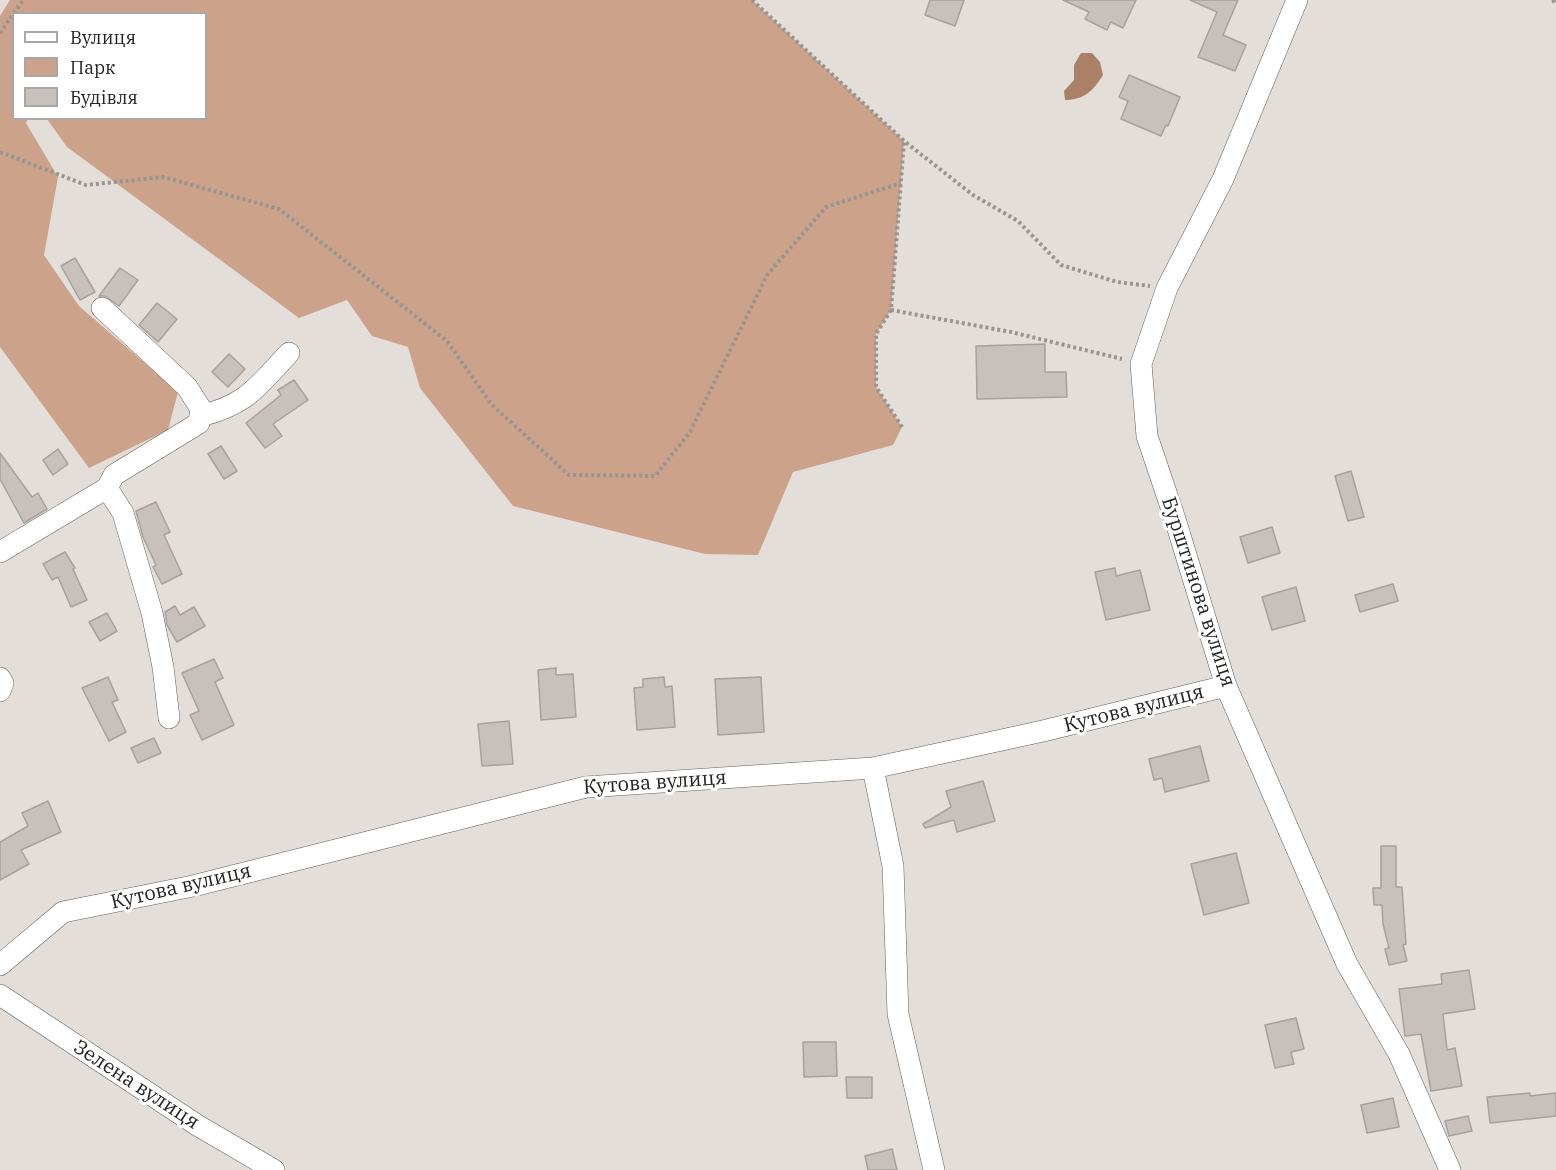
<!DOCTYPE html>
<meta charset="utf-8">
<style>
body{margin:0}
#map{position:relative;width:1556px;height:1170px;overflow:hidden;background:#e4deda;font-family:"IBM Plex Serif",serif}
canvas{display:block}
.legend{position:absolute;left:12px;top:12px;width:195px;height:108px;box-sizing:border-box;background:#fff;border:2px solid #a8a7a6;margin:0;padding:8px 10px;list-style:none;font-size:18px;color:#252321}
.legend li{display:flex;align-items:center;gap:12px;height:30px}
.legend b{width:30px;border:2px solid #a8a7a6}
</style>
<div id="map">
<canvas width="1556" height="1170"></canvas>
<ul class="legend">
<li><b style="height:8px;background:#fff"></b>Вулиця</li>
<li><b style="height:16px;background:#cca38a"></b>Парк</li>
<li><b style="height:16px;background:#c7c0bc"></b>Будівля</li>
</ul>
</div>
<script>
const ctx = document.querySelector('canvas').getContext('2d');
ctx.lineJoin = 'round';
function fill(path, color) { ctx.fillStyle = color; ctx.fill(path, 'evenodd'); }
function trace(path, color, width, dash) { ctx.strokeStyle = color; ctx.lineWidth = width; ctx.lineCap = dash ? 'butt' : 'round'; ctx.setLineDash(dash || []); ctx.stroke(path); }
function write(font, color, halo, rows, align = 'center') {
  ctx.font = font + ' "IBM Plex Serif",serif'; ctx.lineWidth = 6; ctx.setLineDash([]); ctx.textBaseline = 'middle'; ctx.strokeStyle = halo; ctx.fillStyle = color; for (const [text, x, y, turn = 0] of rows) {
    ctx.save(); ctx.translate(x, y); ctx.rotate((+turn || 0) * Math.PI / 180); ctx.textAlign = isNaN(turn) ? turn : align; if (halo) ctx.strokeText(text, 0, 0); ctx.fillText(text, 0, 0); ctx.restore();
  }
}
fill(new Path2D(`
 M 10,0 L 752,0 L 904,141 L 891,310 L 876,334 L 876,387 L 902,427 L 893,445 L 793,472 L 758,555 L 705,554 L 513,506 L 420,388 L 408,347 L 372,336 L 347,300 L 299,318 L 67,147 L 47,119 L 206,118 L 206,14 L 14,14 L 14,118 L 28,119 L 26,123 L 58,177 L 44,255 L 79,306 L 178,392 L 168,430 L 89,468 L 0,347 L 0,16 Z`), '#cca38a');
fill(new Path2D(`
 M 1081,53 L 1092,53 L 1100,62 L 1103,75 C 1093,91 1084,100 1065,100 L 1064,91 L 1074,80 L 1074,65 Z`), '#aa8167');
const building = new Path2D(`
 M 930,0 L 964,0 L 955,26 L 925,15 Z
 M 1063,0 L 1136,0 L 1123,28 L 1111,22 L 1107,30 L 1085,19 L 1089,12 Z
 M 1190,0 L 1238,0 L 1223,35 L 1246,45 L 1235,71 L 1198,57 L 1217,12 Z
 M 1129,75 L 1180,97 L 1168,126 L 1166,125 L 1161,136 L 1121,119 L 1128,101 L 1119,97 Z
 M 75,258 L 95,292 L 80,300 L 61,266 Z
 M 120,268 L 138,280 L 119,306 L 105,296 L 99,296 Z
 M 157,303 L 177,319 L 158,342 L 139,325 Z
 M 1045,344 L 1045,372 L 1066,372 L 1067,397 L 977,399 L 976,346 Z
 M 229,354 L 245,369 L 228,387 L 212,372 Z
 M 294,380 L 308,400 L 273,424 L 282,436 L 265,448 L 246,423 L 281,395 L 278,390 Z
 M 221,446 L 237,471 L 224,479 L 208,454 Z
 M 58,449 L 68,464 L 53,475 L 43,460 Z
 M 0,453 L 32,497 L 38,493 L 47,509 L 24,523 L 0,479 Z
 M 1351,471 L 1364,517 L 1348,521 L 1335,476 Z
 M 156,502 L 170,532 L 164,535 L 182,574 L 162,584 L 153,567 L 156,565 L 143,537 L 136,511 Z
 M 1272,527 L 1280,553 L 1248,563 L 1240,537 Z
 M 65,552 L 75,568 L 73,569 L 87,600 L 71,607 L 58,577 L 52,580 L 43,564 Z
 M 1115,568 L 1116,576 L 1140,570 L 1150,610 L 1106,620 L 1095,572 Z
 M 1393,584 L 1398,601 L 1360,612 L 1355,595 Z
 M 1296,587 L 1305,621 L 1272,630 L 1262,597 Z
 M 175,606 L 180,615 L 194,607 L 205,626 L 177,642 L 167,625 L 165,612 Z
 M 107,613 L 117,631 L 100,641 L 89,622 Z
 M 214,659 L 223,678 L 215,682 L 234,725 L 202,740 L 190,715 L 199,711 L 182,673 Z
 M 556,668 L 556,675 L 573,674 L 576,717 L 541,720 L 538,670 Z
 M 108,677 L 118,700 L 112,702 L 126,732 L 109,741 L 82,688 Z
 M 664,677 L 665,687 L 672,686 L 675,727 L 637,730 L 634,688 L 643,687 L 643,679 Z
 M 761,677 L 764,732 L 718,735 L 715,679 Z
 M 509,721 L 513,764 L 482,766 L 478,724 Z
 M 154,738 L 161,753 L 138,763 L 131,748 Z
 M 1200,746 L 1209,781 L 1165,792 L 1162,778 L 1154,780 L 1149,759 Z
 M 983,781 L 995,821 L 957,832 L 954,820 L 925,828 L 923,824 L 951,807 L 946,791 Z
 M 48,801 L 61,832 L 21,850 L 29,864 L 0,880 L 0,842 L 28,826 L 22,813 Z
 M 1381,846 L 1396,846 L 1396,887 L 1402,887 L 1406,944 L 1403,945 L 1407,961 L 1389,965 L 1385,949 L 1389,948 L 1383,924 L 1382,905 L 1374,905 L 1373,888 L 1381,888 Z
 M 1236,853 L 1249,903 L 1204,915 L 1191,864 Z
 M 1469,970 L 1475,1009 L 1443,1014 L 1447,1050 L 1455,1048 L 1462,1086 L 1431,1091 L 1421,1034 L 1405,1036 L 1399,989 L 1442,984 L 1441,974 Z
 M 1296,1018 L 1304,1049 L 1291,1052 L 1294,1064 L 1275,1068 L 1265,1025 Z
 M 803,1042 L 836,1042 L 837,1076 L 804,1077 Z
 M 846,1077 L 872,1077 L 872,1098 L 847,1098 Z
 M 1530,1093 L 1530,1096 L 1556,1093 L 1556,1116 L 1490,1123 L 1487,1097 Z
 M 1393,1098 L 1399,1127 L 1367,1133 L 1361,1105 Z
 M 1468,1116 L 1472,1131 L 1449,1136 L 1445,1121 Z
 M 892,1149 L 897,1170 L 868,1170 L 865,1156 Z`);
fill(building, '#c7c0bc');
trace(building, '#a7a19d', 1.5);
const minor = new Path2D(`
 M 1297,0 L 1223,179 L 1167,288 L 1141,364 L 1147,436 L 1175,519 L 1226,686 L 1347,964 L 1399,1054 L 1450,1170
 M 102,308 L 187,387 L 201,409 L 199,423 L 114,475 L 107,488
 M 200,416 C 247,405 258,386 289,353
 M 0,552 L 107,488 L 123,513 L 152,613 L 163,667 L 169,718
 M 0,678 L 3,683 L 0,691
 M 873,768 L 893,866 L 898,1014 L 934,1170
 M 0,965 L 63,912 L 193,886 L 586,787 L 873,768 L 1043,731 L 1226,686
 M 0,995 L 197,1125 L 274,1170`);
trace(minor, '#645f5b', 22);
trace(new Path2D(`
 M 752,0 L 904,141 L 973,195 L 1018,221 L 1061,265 L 1117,282 L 1150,286
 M 1553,0 L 1556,5
 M 0,33 L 23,0
 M 0,152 L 86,185 L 163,177 L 279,209 L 447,341 L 491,404 L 569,475 L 655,476 L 690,432 L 767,275 L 826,207 L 901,183
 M 891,310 L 1011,332 L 1122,359
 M 902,427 L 876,387 L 876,334 L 891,310 L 904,141`), '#989490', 4, [3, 3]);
trace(minor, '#fff', 21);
write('20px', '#252321', '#fff', [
 ["Бурштинова вулиця",1198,592,72],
 ["Кутова вулиця",1134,709,-14],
 ["Кутова вулиця",655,783,-4],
 ["Кутова вулиця",181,887,-13],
 ["Зелена вулиця",136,1085,33]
]);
</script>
